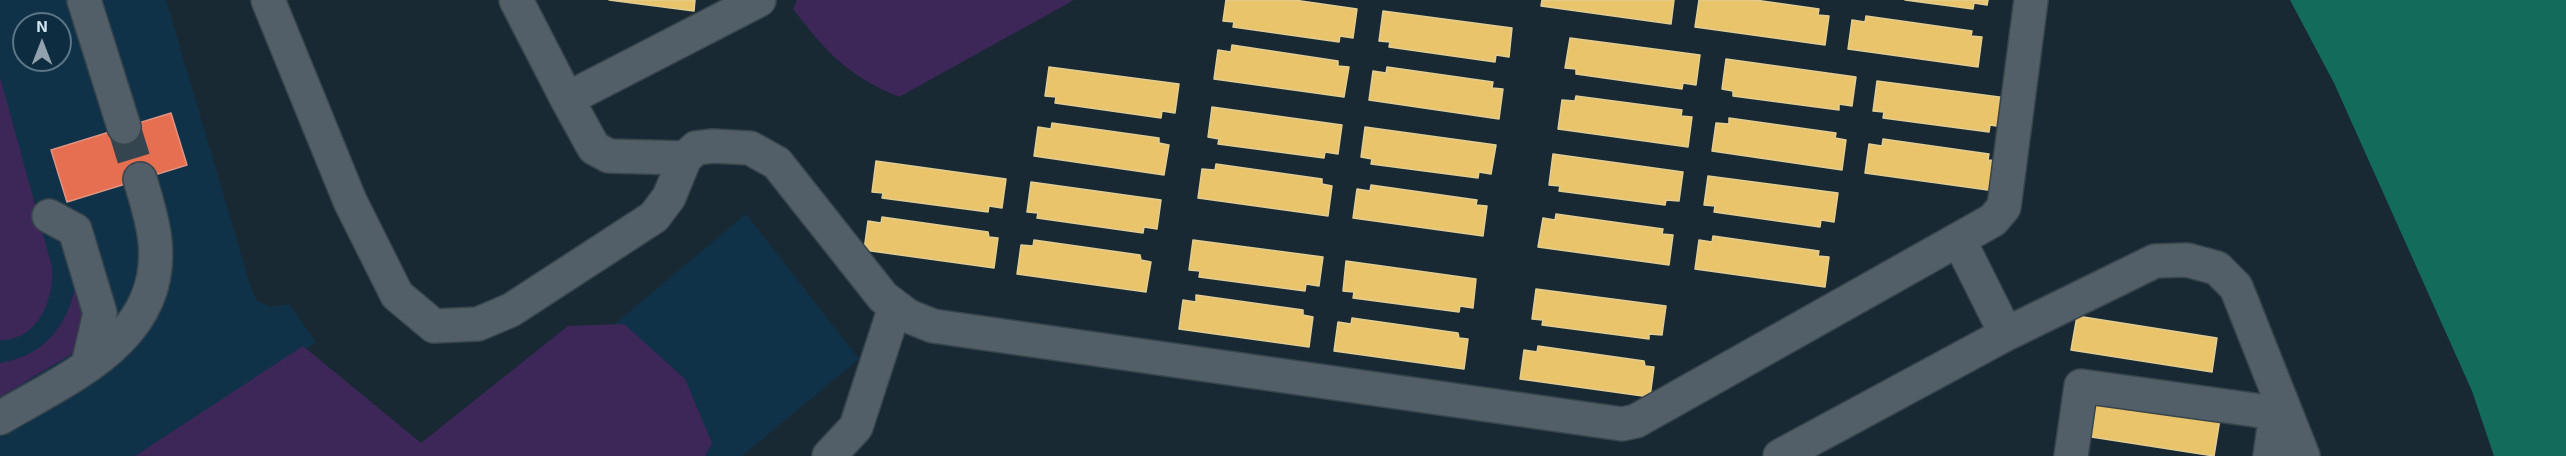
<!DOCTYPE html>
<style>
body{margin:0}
#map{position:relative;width:2566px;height:456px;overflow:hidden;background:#192934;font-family:"Exo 2",sans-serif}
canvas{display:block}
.north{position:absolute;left:12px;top:12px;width:60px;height:60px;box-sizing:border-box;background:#0e2c3f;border:2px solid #5c7585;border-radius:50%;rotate:0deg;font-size:16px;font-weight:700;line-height:24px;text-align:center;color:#d2e3ef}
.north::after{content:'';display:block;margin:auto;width:21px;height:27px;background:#91a2ae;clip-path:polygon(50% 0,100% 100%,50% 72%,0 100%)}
</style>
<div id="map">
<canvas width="2566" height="456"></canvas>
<div class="north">N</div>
</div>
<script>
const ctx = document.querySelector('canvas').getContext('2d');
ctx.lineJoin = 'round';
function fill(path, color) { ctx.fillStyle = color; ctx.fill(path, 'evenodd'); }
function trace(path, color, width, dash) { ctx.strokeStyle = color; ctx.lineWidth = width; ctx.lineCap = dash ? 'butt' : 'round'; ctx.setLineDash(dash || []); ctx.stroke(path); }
fill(new Path2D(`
 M 0,0 L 166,0 L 251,288 L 257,301 L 271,307 L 289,304 L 316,342 L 164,456 L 0,456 ZM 24,24 L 60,24 L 60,60 L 24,60 Z
 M 746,214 L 859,359 L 742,456 L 449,456 L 536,390 Z`), '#0f3248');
fill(new Path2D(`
 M 797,0 L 1074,0 L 899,97 C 847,75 827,53 793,9 Z
 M 0,77 L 52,267 C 55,298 38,341 0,340 Z
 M 76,283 L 89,313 L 80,349 L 0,397 L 0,363 C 44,356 68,326 76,283 Z
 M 624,324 L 685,379 L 712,443 L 705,456 L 135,456 L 303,346 L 421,443 L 568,326 Z`), '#3d2658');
fill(new Path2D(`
 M 2290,0 L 2566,0 L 2566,456 L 2494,456 L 2472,391 L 2334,83 Z`), '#136b5c');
const homes = new Path2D(`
 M 609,0 L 695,0 L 694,11 Z
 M 1226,0 L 1294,0 L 1357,9 L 1353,38 L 1340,36 L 1339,42 L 1233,27 L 1234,22 L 1223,21 Z
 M 1542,0 L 1674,0 L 1671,24 L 1541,6 Z
 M 1699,0 L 1755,0 L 1819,9 L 1818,15 L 1829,16 L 1825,45 L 1695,27 Z
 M 1905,0 L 1988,0 L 1987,5 L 1974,3 L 1973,9 Z
 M 1383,11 L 1512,28 L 1509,57 L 1496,55 L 1495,62 L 1389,47 L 1390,42 L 1379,41 Z
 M 1866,16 L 1972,31 L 1971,36 L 1982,37 L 1978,67 L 1848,49 L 1852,20 L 1865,22 Z
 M 1570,38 L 1700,55 L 1696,85 L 1683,83 L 1682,89 L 1576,74 L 1576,69 L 1565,68 Z
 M 1232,45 L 1338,61 L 1338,66 L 1349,67 L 1344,97 L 1214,79 L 1218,50 L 1231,52 Z
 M 1726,59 L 1856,77 L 1852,106 L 1839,104 L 1839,110 L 1733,96 L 1733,91 L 1722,89 Z
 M 1049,67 L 1179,84 L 1175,113 L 1162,111 L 1161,118 L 1055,103 L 1056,97 L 1045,96 Z
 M 1387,67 L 1493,82 L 1492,88 L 1503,89 L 1499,119 L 1369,100 L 1373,71 L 1386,73 Z
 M 1877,81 L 2007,98 L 2003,127 L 1990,125 L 1989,132 L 1883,118 L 1884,112 L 1873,111 Z
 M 1576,96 L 1682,110 L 1681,116 L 1692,117 L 1688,147 L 1558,129 L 1562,100 L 1575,101 Z
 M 1212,107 L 1342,125 L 1338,154 L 1325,152 L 1324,158 L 1218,144 L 1219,139 L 1208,137 Z
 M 1729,118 L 1836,133 L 1835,138 L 1846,140 L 1842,170 L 1712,151 L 1716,123 L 1729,124 Z
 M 1052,123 L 1159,138 L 1159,143 L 1169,145 L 1164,175 L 1034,156 L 1038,127 L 1051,129 Z
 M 1365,127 L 1496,145 L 1491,174 L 1479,172 L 1478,178 L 1371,164 L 1372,159 L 1361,157 Z
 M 1883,139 L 1989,154 L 1988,160 L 1999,161 L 1995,191 L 1865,173 L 1869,144 L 1882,146 Z
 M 1553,154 L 1683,172 L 1679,201 L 1666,200 L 1665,205 L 1559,191 L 1560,186 L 1549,185 Z
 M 876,161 L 1006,179 L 1002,208 L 989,206 L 988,212 L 882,198 L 883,193 L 872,192 Z
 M 1216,164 L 1322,179 L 1322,184 L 1332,186 L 1328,216 L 1198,198 L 1202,169 L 1215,170 Z
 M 1708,176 L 1838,193 L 1834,222 L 1821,220 L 1820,227 L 1714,212 L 1715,206 L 1704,205 Z
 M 1031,182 L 1161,200 L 1157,229 L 1144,227 L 1143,233 L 1037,218 L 1038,213 L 1027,212 Z
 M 1371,185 L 1477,200 L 1476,205 L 1487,206 L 1483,236 L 1353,218 L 1357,189 L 1370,191 Z
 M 1556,214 L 1663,229 L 1662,234 L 1673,235 L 1669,265 L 1538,247 L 1543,218 L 1555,220 Z
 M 882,217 L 988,232 L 989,237 L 998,238 L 994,268 L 864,250 L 868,221 L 881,223 Z
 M 1713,236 L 1819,251 L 1818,256 L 1829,257 L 1825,287 L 1695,269 L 1699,240 L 1712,242 Z
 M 1034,240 L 1140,255 L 1141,260 L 1151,262 L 1146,292 L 1017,274 L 1021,245 L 1033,246 Z
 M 1193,240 L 1323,257 L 1319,286 L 1306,284 L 1305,291 L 1199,277 L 1200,271 L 1189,270 Z
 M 1346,261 L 1476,279 L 1473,308 L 1460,306 L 1459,312 L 1353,298 L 1354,292 L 1343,291 Z
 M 1536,289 L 1666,306 L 1662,335 L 1649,334 L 1649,339 L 1542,325 L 1543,320 L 1532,319 Z
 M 1196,295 L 1303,310 L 1303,315 L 1313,317 L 1309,347 L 1179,329 L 1183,300 L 1196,302 Z
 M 2077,316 L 2217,338 L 2212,372 L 2071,350 Z
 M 1352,318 L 1458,333 L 1459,338 L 1468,339 L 1464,369 L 1334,351 L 1338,322 L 1351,324 Z
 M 1538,346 L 1644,361 L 1645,366 L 1654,367 L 1650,397 L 1520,379 L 1524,350 L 1537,352 Z
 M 2090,400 L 2220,419 L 2214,456 L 2085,436 Z`);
fill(homes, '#e9c46a');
trace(homes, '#e2cd92', 1.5);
const shops = new Path2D(`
 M 171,113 L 187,165 L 67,202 L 51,150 Z`);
fill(shops, '#e76f51');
trace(shops, '#e19280', 1.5);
trace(new Path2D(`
 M 124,127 L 140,179`), '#354550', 33, [33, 16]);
const minor = new Path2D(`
 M 84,0 L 124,127
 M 268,0 L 350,201 L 397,295 L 434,326 L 478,324 L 511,310 L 654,217 L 669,197 L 685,158 L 696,148 L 713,146 L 750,148 L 777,163 L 883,297 L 908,316 L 933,326 L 1622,424 L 1636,421 L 1993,220 L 2004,207 L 2031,0
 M 516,0 L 567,99 L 759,0
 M 567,99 L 594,148 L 609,156 L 685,158
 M 49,216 L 75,230 L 100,313 L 88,365
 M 1959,240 L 2006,334
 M 0,418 C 69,377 165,339 155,241 C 153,220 146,200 140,179
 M 829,456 L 856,427 L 895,307
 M 1780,456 L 2006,334 L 2155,261 L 2187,260 L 2217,268 L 2236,287 L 2303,456
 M 2071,456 L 2081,386 L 2276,413 L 2270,456`);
trace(minor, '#38454d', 36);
trace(minor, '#535f68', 33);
</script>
